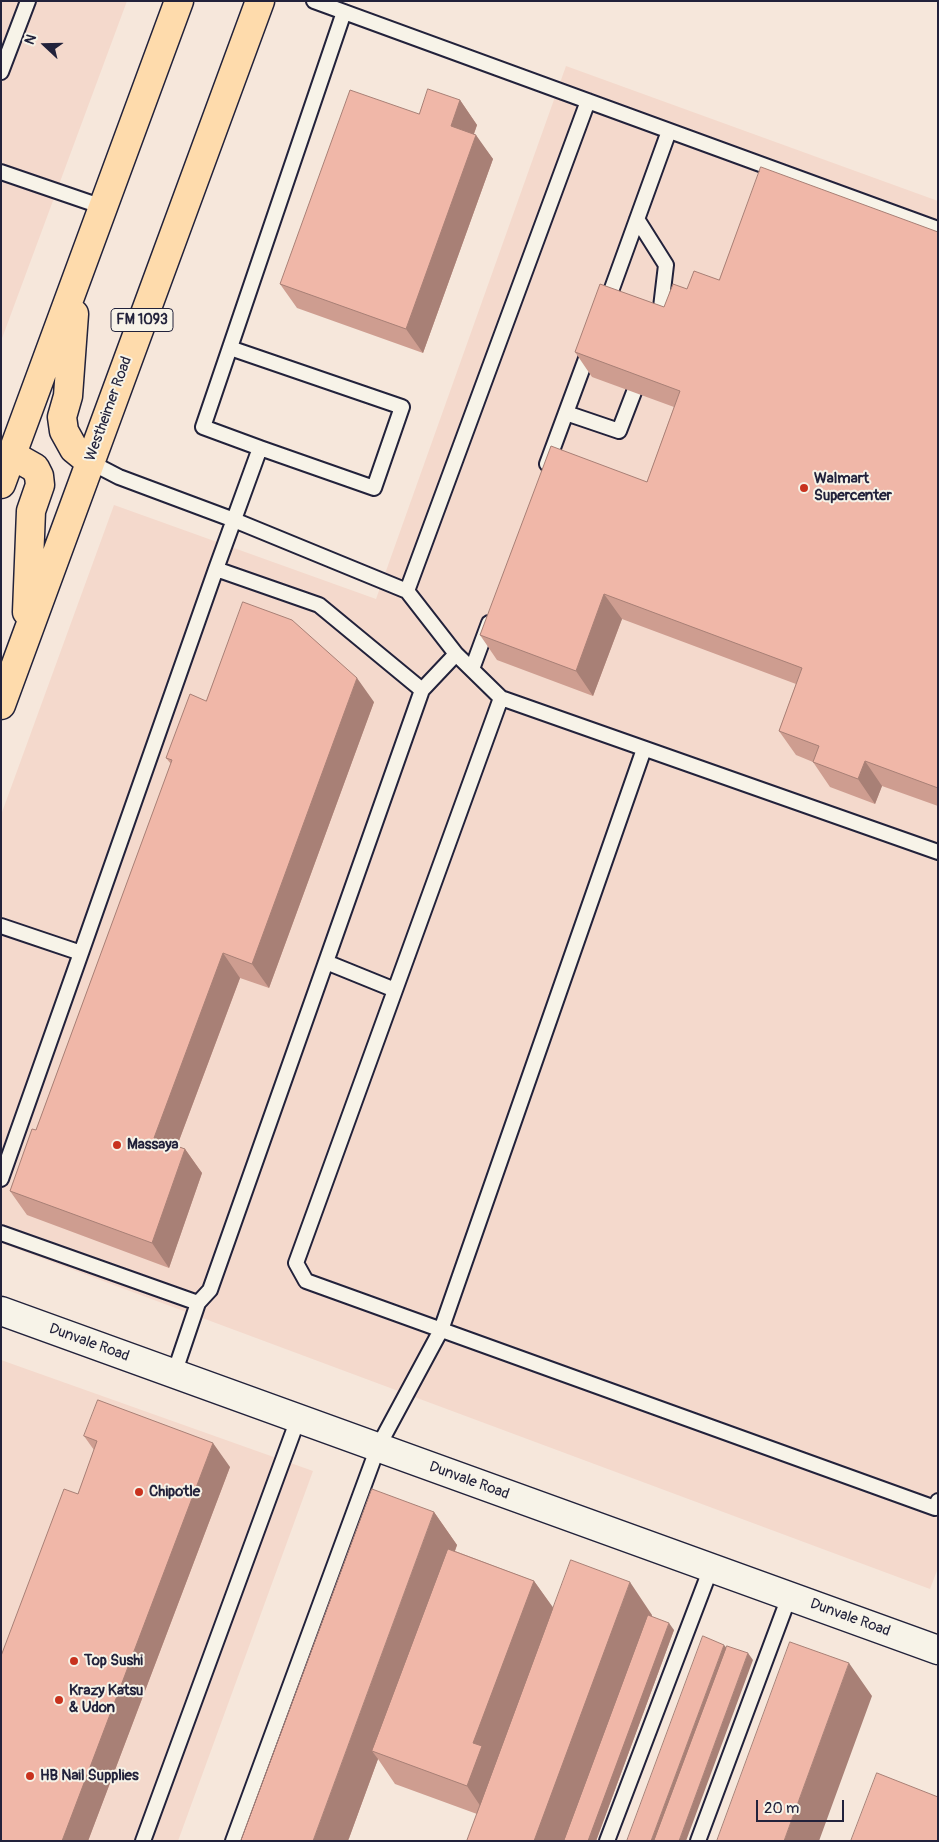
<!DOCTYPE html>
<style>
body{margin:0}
#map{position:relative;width:939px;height:1842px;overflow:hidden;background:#f6e7db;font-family:Pangolin,sans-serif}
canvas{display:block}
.frame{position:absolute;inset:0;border:2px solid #22223b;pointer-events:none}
.north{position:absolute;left:20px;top:20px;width:50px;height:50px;-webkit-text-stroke:4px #f7f3e8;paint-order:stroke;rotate:291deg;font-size:14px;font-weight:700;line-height:20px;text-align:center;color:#22223b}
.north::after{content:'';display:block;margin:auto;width:18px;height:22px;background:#22223b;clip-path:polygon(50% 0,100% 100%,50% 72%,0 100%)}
.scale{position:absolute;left:756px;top:1800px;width:88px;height:22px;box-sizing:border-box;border:2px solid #22223b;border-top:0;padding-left:6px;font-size:15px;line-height:18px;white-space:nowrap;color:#22223b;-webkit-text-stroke:4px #f7f3e8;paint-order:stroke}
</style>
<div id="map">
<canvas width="939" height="1842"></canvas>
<div class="frame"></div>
<div class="north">N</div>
<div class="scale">20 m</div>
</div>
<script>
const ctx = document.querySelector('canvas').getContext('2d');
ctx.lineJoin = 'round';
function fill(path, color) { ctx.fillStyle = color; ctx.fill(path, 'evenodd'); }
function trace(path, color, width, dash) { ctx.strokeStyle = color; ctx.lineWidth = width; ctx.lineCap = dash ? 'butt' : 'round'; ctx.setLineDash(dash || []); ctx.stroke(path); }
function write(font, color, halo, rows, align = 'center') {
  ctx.font = font + ' Pangolin,sans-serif'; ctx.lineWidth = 4; ctx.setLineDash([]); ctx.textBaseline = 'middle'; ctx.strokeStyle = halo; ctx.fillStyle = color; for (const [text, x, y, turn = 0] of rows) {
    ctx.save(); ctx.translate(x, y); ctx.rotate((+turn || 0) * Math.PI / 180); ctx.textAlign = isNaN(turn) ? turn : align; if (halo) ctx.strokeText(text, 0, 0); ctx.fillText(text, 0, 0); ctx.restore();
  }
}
fill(new Path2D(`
 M 1,1 L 127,1 L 1,341 Z
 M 566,66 L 938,201 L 938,1568 L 930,1589 L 1,1243 L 1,815 L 114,505 L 376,599 Z
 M 1,1360 L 313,1471 L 178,1841 L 1,1841 Z`), '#f4d9cc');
const lane = new Path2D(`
 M 314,1 L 938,229
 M 1,72 L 28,1
 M 1,172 L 103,207
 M 637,219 L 666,265 L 659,324
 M 606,305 L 669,131
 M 230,348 L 402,407 L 374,488 L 260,448
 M 566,413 L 619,431 L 634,392
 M 90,462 L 119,477 L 234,520 L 407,591 L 456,654 L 501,698 L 938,852
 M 547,464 L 590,348
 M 216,569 L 319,605 L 422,690
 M 407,591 L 588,101
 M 472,669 L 489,623
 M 501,698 L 296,1263 L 306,1281 L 935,1508 L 938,1501
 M 1,926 L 81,953 L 216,569 L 260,448 L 203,427 L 344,12
 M 395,990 L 326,962 L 422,690 L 456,654
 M 1,1179 L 81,953
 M 1,1233 L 198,1303 L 174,1374
 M 198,1303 L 210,1290 L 326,962
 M 143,1841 L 298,1419
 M 233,1841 L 378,1447 L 441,1330 L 644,749
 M 607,1841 L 711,1568
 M 698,1841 L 789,1597`);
const secondary = new Path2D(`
 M 1,1311 L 938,1650`);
const primary = new Path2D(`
 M 74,314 L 68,396 L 62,417 L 64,431 L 74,449 L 90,462
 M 12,455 L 35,468 L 39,476 L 40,485 L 31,511 L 27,612
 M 1,484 L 179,1
 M 1,705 L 260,1`);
trace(lane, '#22223b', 18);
trace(secondary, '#22223b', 31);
trace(primary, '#22223b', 31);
trace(lane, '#f7f3e8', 14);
trace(secondary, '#f7f3e8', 28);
trace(primary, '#fedbac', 28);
fill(new Path2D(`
 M 460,100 L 477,125 L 474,134 L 493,159 L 423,353 L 297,308 L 280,284 Z
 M 938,232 L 938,806 L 882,786 L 875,804 L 830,787 L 813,762 L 796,755 L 779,731 L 796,684 L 622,619 L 593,696 L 497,660 L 480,635 L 647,482 L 674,407 L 592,377 L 575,352 L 664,307 L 687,289 L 719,280 Z
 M 206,701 L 374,702 L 269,988 L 240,978 L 177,1146 L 185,1149 L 202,1173 L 169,1268 L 27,1215 L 10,1191 L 36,1130 L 171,764 L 166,758 Z
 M 84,1436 L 230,1467 L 88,1841 L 1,1841 L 78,1494 L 94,1450 Z
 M 434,1512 L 457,1545 L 455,1551 L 534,1581 L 553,1608 L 652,1615 L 652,1617 L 674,1630 L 596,1841 L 467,1841 L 477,1814 L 395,1784 L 378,1759 L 348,1841 Z`), '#ce9d90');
fill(new Path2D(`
 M 460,100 L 477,125 L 468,150 L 451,126 Z
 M 476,135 L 493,159 L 423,353 L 406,329 Z
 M 604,594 L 622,619 L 593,696 L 576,671 Z
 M 357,678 L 374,702 L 269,988 L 252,964 Z
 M 865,761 L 882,786 L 875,804 L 858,779 Z
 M 223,953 L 240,978 L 171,1162 L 154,1138 Z
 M 185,1149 L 202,1173 L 169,1268 L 152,1243 Z
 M 213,1443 L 230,1467 L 88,1841 L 62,1841 Z
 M 434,1512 L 457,1545 L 380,1754 L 372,1751 L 378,1759 L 348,1841 L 313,1841 Z
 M 534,1581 L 557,1613 L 489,1819 L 467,1786 L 473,1743 Z
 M 630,1582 L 652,1615 L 569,1841 L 534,1841 Z
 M 669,1623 L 674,1630 L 596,1841 L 588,1841 Z
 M 724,1645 L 729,1651 L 659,1841 L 651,1841 Z
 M 748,1653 L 753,1660 L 686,1841 L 679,1841 Z
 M 849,1663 L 872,1696 L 819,1841 L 784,1841 Z`), '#a88076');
const building = new Path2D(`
 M 428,89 L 460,100 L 451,126 L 476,135 L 406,329 L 280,284 L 350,90 L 419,114 Z
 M 761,167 L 938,232 L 938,788 L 865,761 L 858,779 L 813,762 L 819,746 L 779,731 L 802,668 L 604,594 L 576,671 L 480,635 L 551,446 L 647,482 L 680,391 L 575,352 L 600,284 L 664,307 L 673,284 L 687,289 L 694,271 L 719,280 Z
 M 243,602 L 292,620 L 357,678 L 252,964 L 223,953 L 154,1138 L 185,1149 L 152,1243 L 10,1191 L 32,1129 L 36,1130 L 172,760 L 166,758 L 190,694 L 206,701 Z
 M 98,1400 L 213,1443 L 62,1841 L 1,1841 L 1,1656 L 64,1489 L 78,1494 L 97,1441 L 84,1436 Z
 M 372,1489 L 434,1512 L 313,1841 L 241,1841 Z
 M 448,1549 L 534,1581 L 473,1743 L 482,1746 L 467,1786 L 372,1751 Z
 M 571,1560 L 630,1582 L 534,1841 L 467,1841 Z
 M 648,1615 L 669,1623 L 588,1841 L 564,1841 Z
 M 703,1636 L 724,1645 L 651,1841 L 627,1841 Z
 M 790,1642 L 849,1663 L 784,1841 L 717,1841 Z
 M 727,1646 L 748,1653 L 679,1841 L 654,1841 Z
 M 877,1773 L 938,1797 L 938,1841 L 851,1841 Z`);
fill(building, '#f0b7a8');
trace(building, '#a88076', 1);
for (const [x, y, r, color] of [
 [804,488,5,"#c8321e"],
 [117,1145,5,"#c8321e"],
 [139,1492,5,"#c8321e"],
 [74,1661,5,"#c8321e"],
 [59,1700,5,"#c8321e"],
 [30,1776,5,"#c8321e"]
]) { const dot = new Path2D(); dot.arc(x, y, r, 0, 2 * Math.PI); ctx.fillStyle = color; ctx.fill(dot); trace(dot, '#f7f3e8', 2); }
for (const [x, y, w] of [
 [142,320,62]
]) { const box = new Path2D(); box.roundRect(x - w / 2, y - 11.5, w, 23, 4); ctx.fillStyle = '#f7f3e8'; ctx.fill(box); trace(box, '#22223b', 1); }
write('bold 14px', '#22223b', null, [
 ["FM 1093",142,320]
]);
write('15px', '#22223b', '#f7f3e8', [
 ["Westheimer Road",109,409,-70],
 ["Dunvale Road",89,1343,20],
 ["Dunvale Road",469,1481,20],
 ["Dunvale Road",850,1618,20]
]);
write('bold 15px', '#22223b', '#f7f3e8', [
 ["Walmart",814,479],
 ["Supercenter",814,496],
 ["Massaya",127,1145],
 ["Chipotle",149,1492],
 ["Top Sushi",84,1661],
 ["Krazy Katsu",69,1691],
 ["& Udon",69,1708],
 ["HB Nail Supplies",40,1776]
], 'left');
</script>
